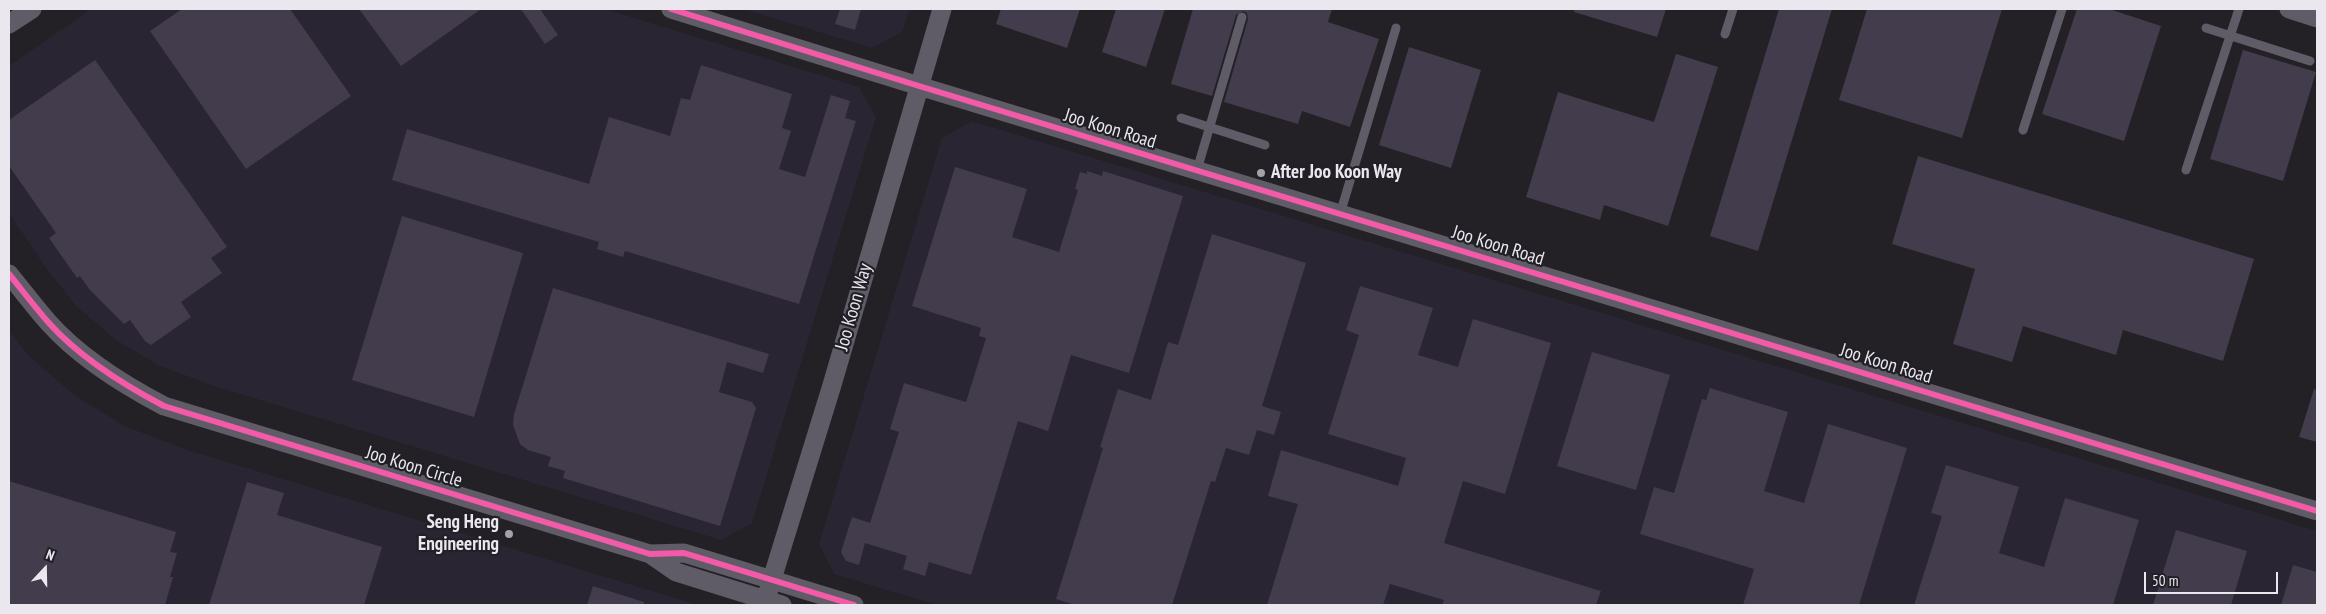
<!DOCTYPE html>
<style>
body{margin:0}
#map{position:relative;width:2326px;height:614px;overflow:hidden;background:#232126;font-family:"PT Sans Narrow",sans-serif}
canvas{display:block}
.frame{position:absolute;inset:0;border:10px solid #eae8ee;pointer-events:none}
.north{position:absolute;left:20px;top:544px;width:50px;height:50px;-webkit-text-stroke:4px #222027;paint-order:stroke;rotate:21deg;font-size:14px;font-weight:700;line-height:20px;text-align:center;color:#eae8ee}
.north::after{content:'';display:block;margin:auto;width:18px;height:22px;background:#eae8ee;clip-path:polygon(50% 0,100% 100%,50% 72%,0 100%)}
.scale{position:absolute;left:2144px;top:572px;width:134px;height:22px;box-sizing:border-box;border:2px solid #eae8ee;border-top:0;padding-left:6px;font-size:15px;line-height:18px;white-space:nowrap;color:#eae8ee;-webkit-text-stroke:4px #222027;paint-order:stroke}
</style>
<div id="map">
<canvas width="2326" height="614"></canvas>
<div class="frame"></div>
<div class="north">N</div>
<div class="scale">50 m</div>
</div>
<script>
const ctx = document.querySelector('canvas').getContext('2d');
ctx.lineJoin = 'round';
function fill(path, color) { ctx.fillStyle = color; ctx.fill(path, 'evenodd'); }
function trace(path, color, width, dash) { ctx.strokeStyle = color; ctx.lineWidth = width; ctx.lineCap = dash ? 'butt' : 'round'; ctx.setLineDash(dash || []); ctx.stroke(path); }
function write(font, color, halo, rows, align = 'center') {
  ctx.font = font + ' "PT Sans Narrow",sans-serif'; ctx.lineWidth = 4.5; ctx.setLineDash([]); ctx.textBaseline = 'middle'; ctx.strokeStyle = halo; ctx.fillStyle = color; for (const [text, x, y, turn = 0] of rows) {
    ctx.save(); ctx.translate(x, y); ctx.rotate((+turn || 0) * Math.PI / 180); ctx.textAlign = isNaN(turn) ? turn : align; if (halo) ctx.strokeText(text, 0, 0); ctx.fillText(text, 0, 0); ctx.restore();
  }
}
fill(new Path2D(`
 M 91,9 L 605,9 L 859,87 L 876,117 L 752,523 L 721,540 L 211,385 L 158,365 L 116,340 L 77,307 L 46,268 L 9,213 L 9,66 Z
 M 743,9 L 910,9 L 902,32 L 872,48 Z
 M 972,121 L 2317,531 L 2317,605 L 936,605 L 834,574 L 819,544 L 942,138 Z
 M 9,331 L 28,355 L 75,396 L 125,426 L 184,449 L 698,605 L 9,605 Z`), '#292532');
fill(new Path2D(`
 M 182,9 L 290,9 L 351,96 L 246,169 L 150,31 Z
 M 359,9 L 481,9 L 401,66 Z
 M 521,9 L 540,9 L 558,35 L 545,44 Z
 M 840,9 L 861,9 L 855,30 L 835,24 Z
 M 1001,9 L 1080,9 L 1067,48 L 996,24 Z
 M 1116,9 L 1165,9 L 1146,67 L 1102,52 Z
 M 1193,9 L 1332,9 L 1328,22 L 1379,39 L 1350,127 L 1302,111 L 1298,124 L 1224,102 L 1248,19 L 1247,13 L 1243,11 L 1236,15 L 1212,96 L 1171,84 Z
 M 1575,9 L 1666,9 L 1657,37 L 1574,12 Z
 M 1779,9 L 1832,9 L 1758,251 L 1710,236 Z
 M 1867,9 L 2002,9 L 1962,138 L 1839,100 Z
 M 2077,9 L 2109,9 L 2161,26 L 2124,141 L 2042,114 Z
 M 1409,47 L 1481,70 L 1451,168 L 1379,145 Z
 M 2243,50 L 2316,72 L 2283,181 L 2210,159 Z
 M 1676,54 L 1718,67 L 1668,226 L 1604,205 L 1600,220 L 1526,197 L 1558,92 L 1654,122 Z
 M 95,60 L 227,247 L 211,258 L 222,273 L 181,302 L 191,317 L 151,345 L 145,341 L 130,320 L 124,324 L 90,290 L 80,276 L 77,278 L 49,238 L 56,233 L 9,166 L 9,120 Z
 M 701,65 L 792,94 L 782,128 L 791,131 L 779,169 L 805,177 L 831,95 L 850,101 L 845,118 L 856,121 L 799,304 L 625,251 L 623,257 L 597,249 L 599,242 L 392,180 L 407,129 L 589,184 L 609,117 L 670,136 L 681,98 L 690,100 Z
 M 1918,156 L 2254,259 L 2223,361 L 2123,330 L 2116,355 L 2023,326 L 2012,362 L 1953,344 L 1975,269 L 1892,244 Z
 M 955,167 L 1027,189 L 1012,237 L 1059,252 L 1078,190 L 1075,189 L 1080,172 L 1087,174 L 1087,171 L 1102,176 L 1103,171 L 1183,196 L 1129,373 L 1071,355 L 1048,431 L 1018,421 L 971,575 L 929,562 L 925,576 L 903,569 L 907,556 L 865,543 L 859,565 L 846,561 L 841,552 L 852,517 L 870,523 L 899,432 L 890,429 L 904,383 L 966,402 L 986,338 L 979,336 L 981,328 L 912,306 Z
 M 402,216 L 523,253 L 474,417 L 352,380 Z
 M 1212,234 L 1306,263 L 1262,406 L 1281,412 L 1274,435 L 1257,430 L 1249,455 L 1226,448 L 1215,482 L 1211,481 L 1172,605 L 1075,605 L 1056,599 L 1103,448 L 1100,447 L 1118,389 L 1151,400 L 1168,342 L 1178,345 Z
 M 1360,286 L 1433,308 L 1418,355 L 1458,367 L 1473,319 L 1551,343 L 1505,494 L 1463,481 L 1444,543 L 1601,591 L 1596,605 L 1442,605 L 1444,600 L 1390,584 L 1383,605 L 1267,605 L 1298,504 L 1268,496 L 1281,450 L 1398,486 L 1406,458 L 1328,434 L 1359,335 L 1346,330 Z
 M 553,288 L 769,354 L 763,373 L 727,362 L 719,392 L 752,402 L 756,408 L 720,526 L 563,478 L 565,471 L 548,466 L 551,457 L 528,450 L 520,444 L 513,425 L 514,414 Z
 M 1592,352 L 1670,375 L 1636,490 L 1557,466 Z
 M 1710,388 L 1788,412 L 1764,491 L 1804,503 L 1828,424 L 1907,448 L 1859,605 L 1743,605 L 1754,569 L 1640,534 L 1654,487 L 1674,493 L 1702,399 L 1706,400 Z
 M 2314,389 L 2317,390 L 2317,442 L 2299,437 Z
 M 1946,465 L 2019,487 L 1999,553 L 2044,567 L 2065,498 L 2139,520 L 2113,605 L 1914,605 L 1942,516 L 1931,513 Z
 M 9,481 L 176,532 L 170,552 L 177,553 L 170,577 L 173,577 L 165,605 L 9,605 Z
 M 247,482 L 284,493 L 277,515 L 382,547 L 364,605 L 209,605 Z
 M 2176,530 L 2247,551 L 2231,605 L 2153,605 Z
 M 2293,565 L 2317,572 L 2317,605 L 2281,605 Z
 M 593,586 L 644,602 L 644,605 L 587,605 Z`), '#433c4c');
trace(new Path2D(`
 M 2206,28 L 2310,61
 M 1725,34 L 1733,9
 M 1181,118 L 1265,145
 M 2023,130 L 2062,9
 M 1197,170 L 1242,17
 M 2186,170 L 2239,9
 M 1340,214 L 1396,28`), '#5f5c67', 9);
trace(new Path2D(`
 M 671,9 L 919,86 L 2317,511
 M 2289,9 L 2317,18
 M 9,24 L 32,9
 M 9,274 C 22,290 34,306 48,322 C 79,357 122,384 164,406 L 650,554 L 684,553 L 854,605
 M 650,554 L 676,572 L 782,605
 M 764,605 L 832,385 L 942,9`), '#5f5c67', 19);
trace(new Path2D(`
 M 671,9 L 919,86 L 2317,511
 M 9,274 C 22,290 34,306 48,322 C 79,357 122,384 164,406 L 650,554 L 684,553 L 854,605`), '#f35aa7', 6);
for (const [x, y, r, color] of [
 [1261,173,5,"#a4a2a8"],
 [509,534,5,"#a4a2a8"]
]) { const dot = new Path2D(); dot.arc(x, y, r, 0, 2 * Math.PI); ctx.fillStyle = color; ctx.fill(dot); trace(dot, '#222027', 2); }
write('19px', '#eae8ee', '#222027', [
 ["Joo Koon Road",1110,129,17],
 ["Joo Koon Road",1498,246,17],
 ["Joo Koon Way",854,307,-74],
 ["Joo Koon Road",1886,364,17],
 ["Joo Koon Circle",414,467,17]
]);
write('bold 19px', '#eae8ee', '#222027', [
 ["After Joo Koon Way",1271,173],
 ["Seng Heng",499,523,"right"],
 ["Engineering",499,545,"right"]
], 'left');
</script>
